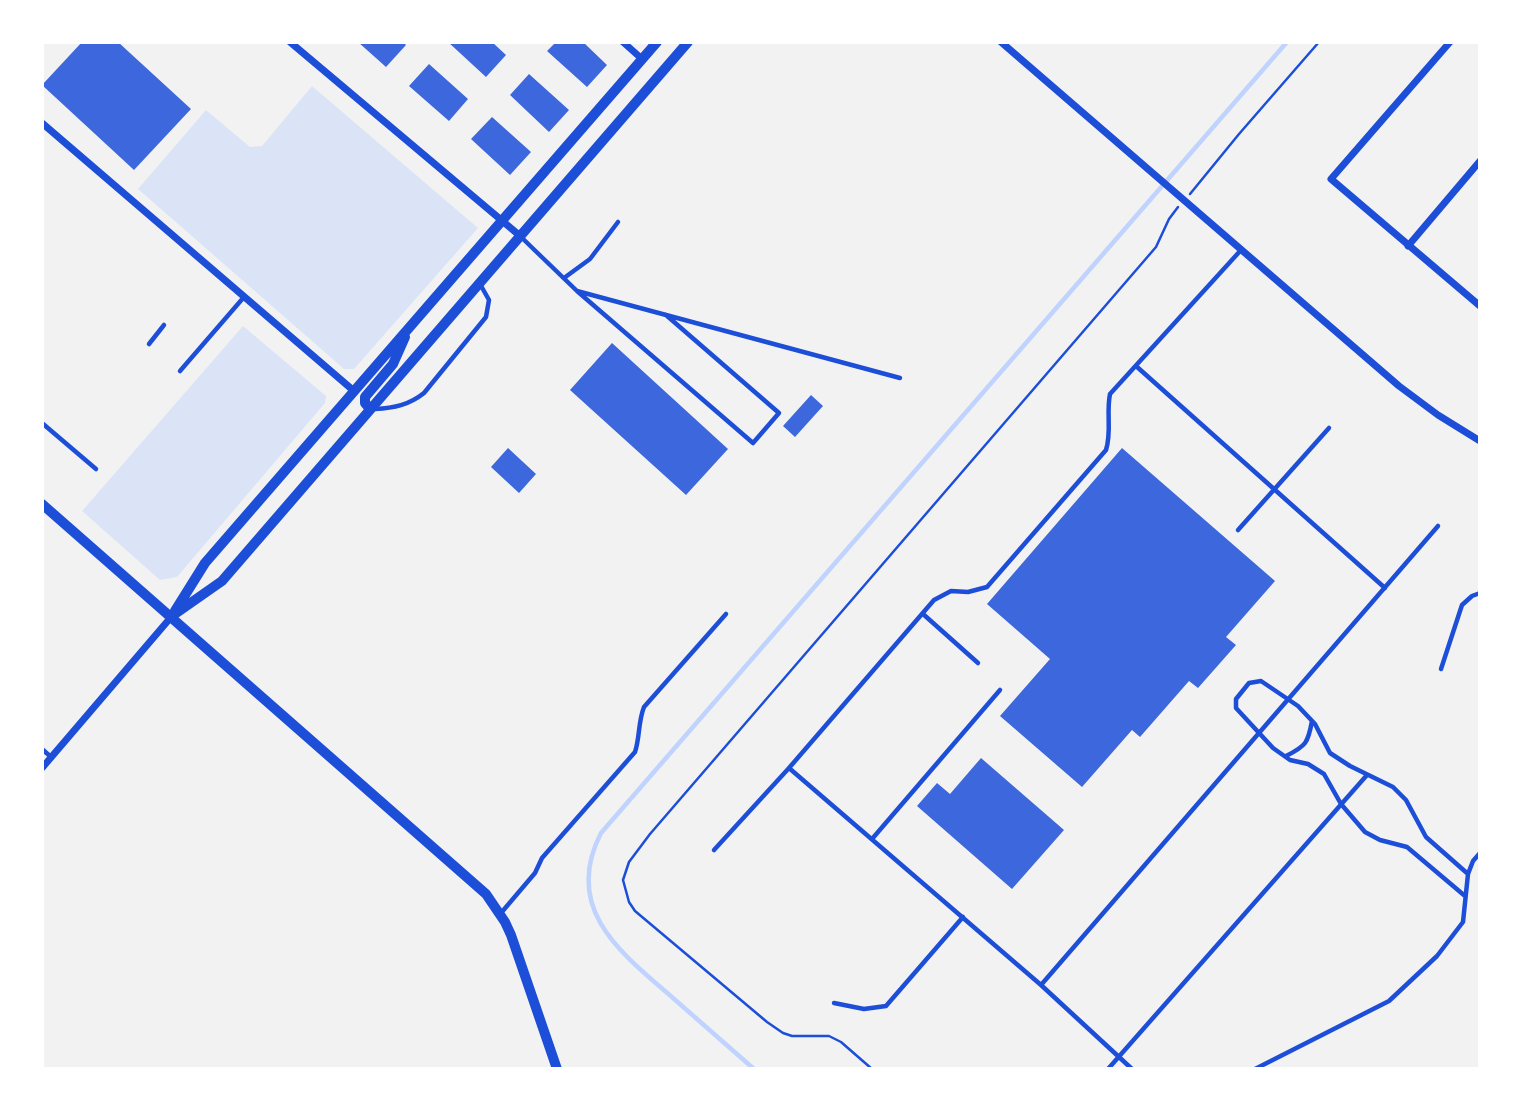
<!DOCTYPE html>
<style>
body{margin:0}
#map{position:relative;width:1522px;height:1111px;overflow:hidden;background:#f2f2f2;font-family:Cabin,sans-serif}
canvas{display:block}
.frame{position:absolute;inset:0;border:44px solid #fff;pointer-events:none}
</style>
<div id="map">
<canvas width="1522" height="1111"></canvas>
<div class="frame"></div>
</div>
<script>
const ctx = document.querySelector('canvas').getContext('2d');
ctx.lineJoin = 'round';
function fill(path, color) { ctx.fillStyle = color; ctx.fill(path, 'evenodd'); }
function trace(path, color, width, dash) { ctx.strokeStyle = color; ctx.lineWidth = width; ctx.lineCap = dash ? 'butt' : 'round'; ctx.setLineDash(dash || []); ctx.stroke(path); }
fill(new Path2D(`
 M 312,86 L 478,228 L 354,369 L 344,369 L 138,189 L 206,110 L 250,147 L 262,146 Z
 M 243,326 L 326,396 L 325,403 L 177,577 L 160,580 L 82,511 Z`), '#dbe4f7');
trace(new Path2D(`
 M 754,1069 C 727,1045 700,1022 673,998 C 621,953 562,909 601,833 L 1287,42`), '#bfd3fe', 4.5);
fill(new Path2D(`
 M 82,42 L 118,42 L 191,109 L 134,170 L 42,85 Z
 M 358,42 L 403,42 L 406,45 L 386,67 Z
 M 448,42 L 492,42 L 506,55 L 486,77 Z
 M 556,42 L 583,42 L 607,65 L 587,87 L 547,51 Z
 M 429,64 L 468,99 L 449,121 L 409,86 Z
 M 529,74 L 569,110 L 549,132 L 510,95 Z
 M 492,117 L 531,152 L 510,175 L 471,139 Z
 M 612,343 L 728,449 L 686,495 L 570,390 Z
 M 811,395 L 823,406 L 795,437 L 783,426 Z
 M 508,448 L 536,474 L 519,493 L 491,467 Z
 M 1122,448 L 1275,581 L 1226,637 L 1236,645 L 1198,688 L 1189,681 L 1140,737 L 1132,730 L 1082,787 L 1000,716 L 1050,659 L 987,604 Z
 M 981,758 L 1064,830 L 1012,889 L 917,806 L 937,783 L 950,794 Z`), '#3d67dc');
trace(new Path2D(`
 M 1190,194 L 1239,134 L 1319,42
 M 872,1069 L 841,1042 L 829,1036 L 792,1036 L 783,1033 L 767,1022 L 635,911 L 629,902 L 623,880 L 629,862 L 650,834 L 1156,247 L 1169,219 L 1178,207`), '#1d4ed8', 2.5);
trace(new Path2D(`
 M 520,236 L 577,291 L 900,378
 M 564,278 L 590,259 L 618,222
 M 577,291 L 753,443 L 779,413 L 666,315
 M 149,344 L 164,325
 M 1136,366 L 1385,588
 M 180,371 L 244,297
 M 375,409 C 394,408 409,405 424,393 L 486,317 L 489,300 L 480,284
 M 42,423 L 96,469
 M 1238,530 L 1329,428
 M 923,614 L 978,663
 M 1441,669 L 1462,605 L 1472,596 L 1480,593
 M 42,749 L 51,757
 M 1286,756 C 1306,746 1308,743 1312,721
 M 789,768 L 1041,985 L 1132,1069
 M 872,839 L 1000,690
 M 714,850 L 789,768 L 934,600 L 951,591 L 968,592 L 987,587 L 1106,450 C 1112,431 1106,413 1110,394 L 1241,250
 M 1465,896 L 1407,847 L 1380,840 L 1365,832 L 1341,804 L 1324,774 L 1308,764 L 1290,760 L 1273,748 L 1236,708 L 1236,699 L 1249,683 L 1261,681 L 1298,706 L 1315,724 L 1330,753 L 1350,766 L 1393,787 L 1406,800 L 1426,837 L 1468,874
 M 501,913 L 535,873 L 542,858 L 635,752 C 640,737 638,722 644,707 L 726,614
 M 1041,985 L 1438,526
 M 834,1003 L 864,1009 L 886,1006 L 963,917
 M 1108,1069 L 1367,775
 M 1255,1069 L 1389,1001 L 1437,956 L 1463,922 L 1468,874 L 1473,861 L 1480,853`), '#1d4ed8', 4.5);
trace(new Path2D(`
 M 290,42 L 519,235
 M 623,42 L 642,59
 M 1001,42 L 1399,386 L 1438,415 L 1480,441
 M 1450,42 L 1331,179 L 1480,306
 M 42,123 L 354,391
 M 1408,246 L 1480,161
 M 42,768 L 172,616`), '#1d4ed8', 7);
trace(new Path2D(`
 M 370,409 L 365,403 L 365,397 L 393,364 L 405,337
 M 42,504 L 486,894 L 505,922 L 511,935 L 557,1069
 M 175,611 L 205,563 L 657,42
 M 172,616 L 222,581 L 688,42`), '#1d4ed8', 10);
</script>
